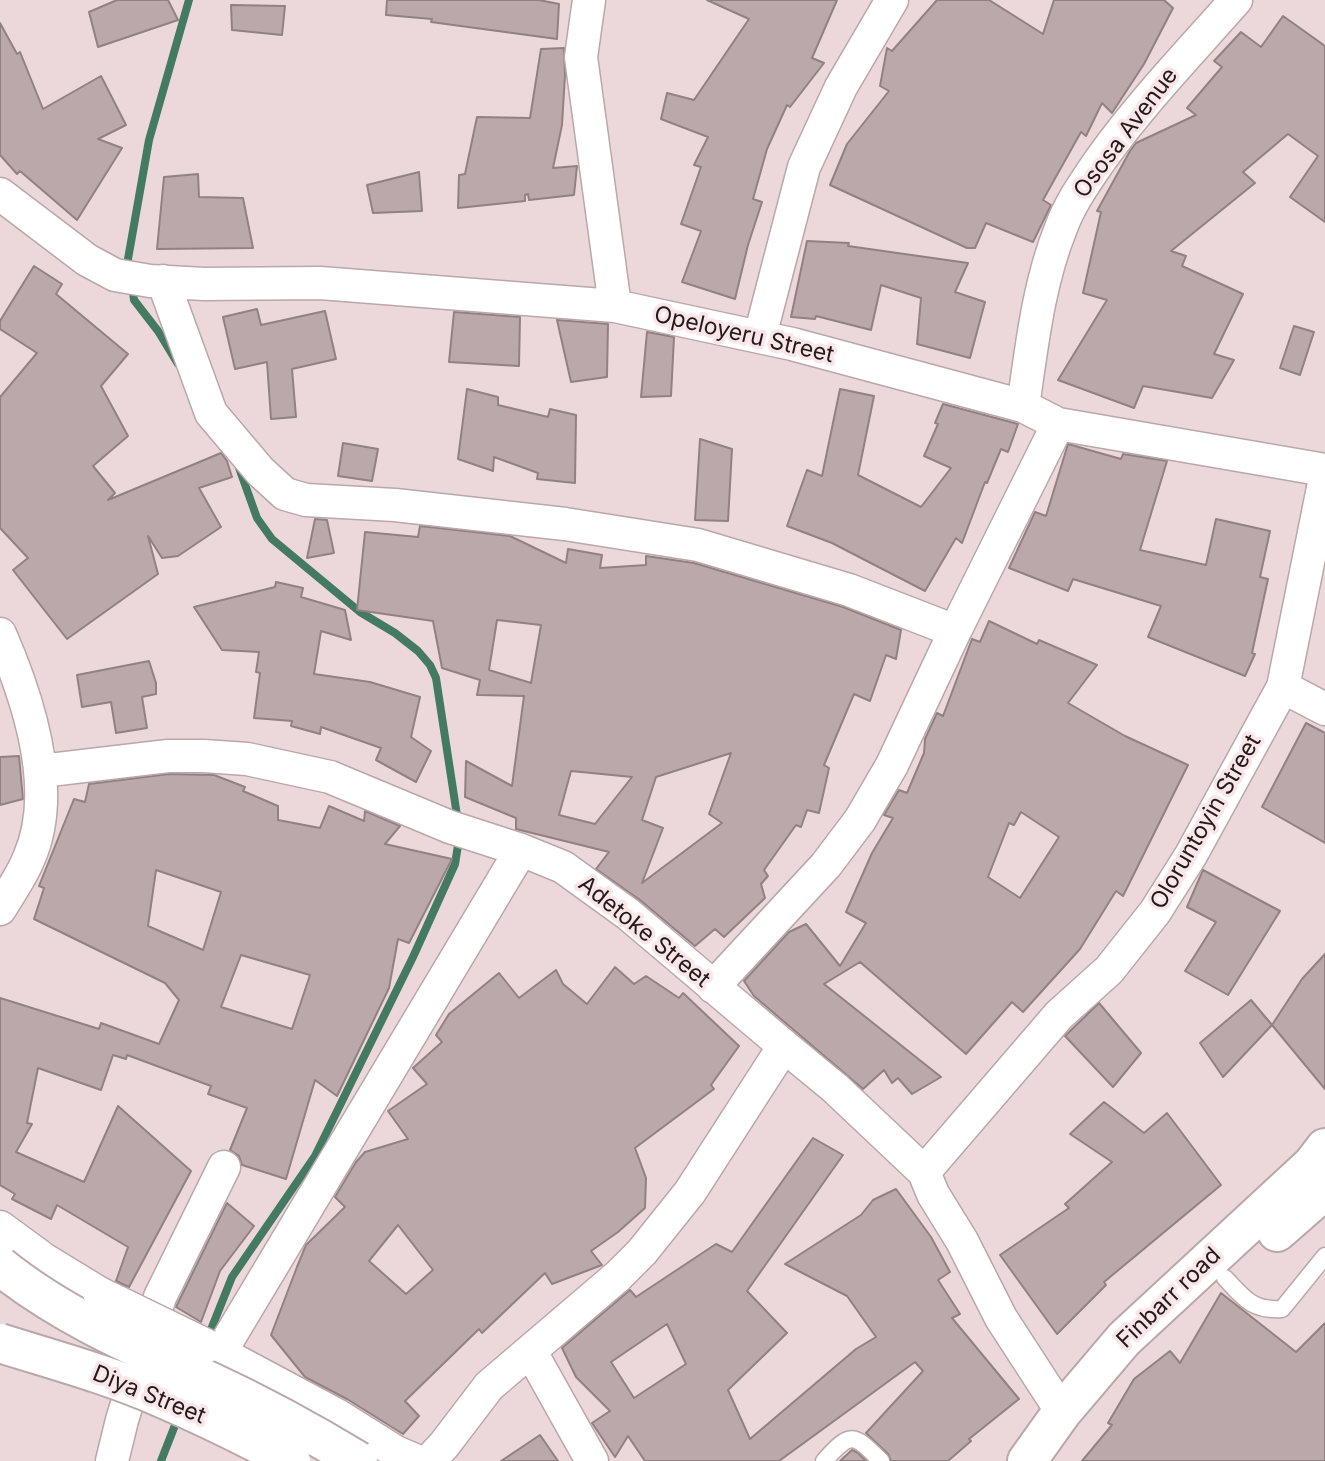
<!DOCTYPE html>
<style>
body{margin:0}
canvas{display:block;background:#ecd8da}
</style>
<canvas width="1325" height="1461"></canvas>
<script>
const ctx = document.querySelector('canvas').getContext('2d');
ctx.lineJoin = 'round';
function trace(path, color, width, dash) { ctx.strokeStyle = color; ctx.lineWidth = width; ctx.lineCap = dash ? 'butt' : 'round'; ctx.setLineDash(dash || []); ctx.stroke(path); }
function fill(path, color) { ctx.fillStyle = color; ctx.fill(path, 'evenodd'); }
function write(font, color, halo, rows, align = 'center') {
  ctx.font = font + ' Inter,sans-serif'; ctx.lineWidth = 7; ctx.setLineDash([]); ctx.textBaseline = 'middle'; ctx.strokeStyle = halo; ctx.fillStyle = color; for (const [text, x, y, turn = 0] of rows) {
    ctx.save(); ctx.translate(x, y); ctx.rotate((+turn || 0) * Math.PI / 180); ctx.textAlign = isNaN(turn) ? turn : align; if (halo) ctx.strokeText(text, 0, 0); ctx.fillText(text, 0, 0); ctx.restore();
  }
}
trace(new Path2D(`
 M 129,270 L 128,259 L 149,140 L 189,0
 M 132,286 L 134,300 L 158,331 L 178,364
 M 238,465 L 257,518 L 272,539 L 360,612 L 395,633 L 418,651 L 430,665 L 436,678 L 458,822
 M 208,1337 L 232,1277 L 315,1156 L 413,957 L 455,864 L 459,839
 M 161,1461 L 179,1415`), '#437a61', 8);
const building = new Path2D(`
 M 117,0 L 168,0 L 178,20 L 98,47 L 89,12 Z
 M 387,0 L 539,0 L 559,4 L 557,39 L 431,22 L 432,19 L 386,15 Z
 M 707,0 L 837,0 L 812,58 L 824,63 L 790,107 L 787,105 L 767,149 L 753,199 L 762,202 L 748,245 L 735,299 L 682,282 L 701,231 L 681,224 L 701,167 L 694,165 L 708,137 L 661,119 L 667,93 L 694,100 L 749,19 Z
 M 937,0 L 989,0 L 1043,34 L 1054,0 L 1164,0 L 1173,8 L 1144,64 L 1112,113 L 1102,103 L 1086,136 L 1081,132 L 1043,200 L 1051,205 L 1033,242 L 986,223 L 975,248 L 967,248 L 830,185 L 847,144 L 889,91 L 880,86 L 887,48 L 892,51 Z
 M 231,5 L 285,6 L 282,35 L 232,30 Z
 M 1283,16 L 1325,46 L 1325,222 L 1290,197 L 1318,156 L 1288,134 L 1243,172 L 1255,183 L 1171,251 L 1186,256 L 1182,266 L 1243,294 L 1214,354 L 1234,360 L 1212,398 L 1143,386 L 1134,408 L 1058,380 L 1107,300 L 1083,293 L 1101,212 L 1097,211 L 1130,151 L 1136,143 L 1196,115 L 1187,108 L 1222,67 L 1214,61 L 1241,32 L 1261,47 Z
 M 0,23 L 17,54 L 20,52 L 43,109 L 101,76 L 126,125 L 98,139 L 122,148 L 77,220 L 20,171 L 17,174 L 0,155 Z
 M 564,48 L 565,75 L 562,125 L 553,168 L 577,166 L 574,195 L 529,200 L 528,194 L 525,195 L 525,201 L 458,208 L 459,175 L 465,174 L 477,117 L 530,118 L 541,49 Z
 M 419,172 L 422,211 L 373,213 L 367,185 Z
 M 198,174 L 199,197 L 243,198 L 253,248 L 157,249 L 164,177 Z
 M 807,241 L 849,243 L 848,246 L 968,263 L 955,292 L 985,302 L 970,358 L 917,344 L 921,298 L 881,285 L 871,330 L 816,316 L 815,319 L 791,317 Z
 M 34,266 L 62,284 L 56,294 L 128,354 L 101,386 L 128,436 L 93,466 L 115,493 L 108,500 L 221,453 L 227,461 L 232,477 L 199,488 L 221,527 L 178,556 L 162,558 L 148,536 L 158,574 L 67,639 L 13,570 L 28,558 L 0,528 L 0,397 L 37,353 L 0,329 L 0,321 Z
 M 257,309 L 261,325 L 325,311 L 336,359 L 292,369 L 296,417 L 271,419 L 267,362 L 235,369 L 223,317 Z
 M 454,312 L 520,317 L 519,366 L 449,362 Z
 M 557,320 L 608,324 L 607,377 L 571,382 Z
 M 1294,326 L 1314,332 L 1300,375 L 1280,368 Z
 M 647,332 L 674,337 L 671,396 L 641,397 Z
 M 467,389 L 498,397 L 498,405 L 548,417 L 550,409 L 576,415 L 575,483 L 537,479 L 538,473 L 494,457 L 493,471 L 458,459 Z
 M 840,389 L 874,396 L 858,475 L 921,507 L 951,468 L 924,456 L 938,424 L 935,423 L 943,404 L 1018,424 L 1008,452 L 1001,449 L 987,483 L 985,482 L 962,543 L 956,538 L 925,591 L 832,543 L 787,526 L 807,470 L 822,476 Z
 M 700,439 L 732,449 L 728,521 L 695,520 Z
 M 343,443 L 378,449 L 372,481 L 338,476 Z
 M 1068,444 L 1121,459 L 1123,454 L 1167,461 L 1140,550 L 1206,565 L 1216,519 L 1270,531 L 1260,577 L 1268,579 L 1252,653 L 1255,654 L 1245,676 L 1148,637 L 1161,606 L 1073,579 L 1068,591 L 1009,568 L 1035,512 L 1046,516 Z
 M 315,519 L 327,520 L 334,553 L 307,558 Z
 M 420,526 L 510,536 L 566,563 L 568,549 L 602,555 L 600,568 L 646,565 L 646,556 L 694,563 L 843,607 L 901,630 L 896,659 L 886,655 L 870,701 L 854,694 L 824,765 L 829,768 L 819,813 L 807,810 L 801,827 L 796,825 L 764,870 L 768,876 L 761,884 L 765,898 L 724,937 L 715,929 L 695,946 L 640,900 L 596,869 L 609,852 L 516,829 L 516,818 L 465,797 L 466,761 L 512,786 L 524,696 L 477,695 L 480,680 L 442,668 L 433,621 L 357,610 L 365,532 L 418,537 ZM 497,620 L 541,625 L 531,683 L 489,670 ZM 731,753 L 709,814 L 722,823 L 642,883 L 663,828 L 642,820 L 656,777 ZM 571,771 L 632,777 L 595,824 L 559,815 Z
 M 276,582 L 303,588 L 301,597 L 345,610 L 351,640 L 321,631 L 314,674 L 370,682 L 420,697 L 411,737 L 431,751 L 416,782 L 376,760 L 381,748 L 321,727 L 320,734 L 291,726 L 292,721 L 254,718 L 260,673 L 256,672 L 259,652 L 222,650 L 194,607 L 275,587 Z
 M 989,621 L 1037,644 L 1039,640 L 1097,665 L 1068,703 L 1125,736 L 1188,765 L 1123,896 L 1116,891 L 1080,949 L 1023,1012 L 1012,1002 L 966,1054 L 860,962 L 824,984 L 941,1077 L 912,1094 L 898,1078 L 892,1083 L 884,1070 L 863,1089 L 754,996 L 744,981 L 789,932 L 806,924 L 840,966 L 866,923 L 846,912 L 872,853 L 893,818 L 884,815 L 899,790 L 907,793 L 924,753 L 925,739 L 937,713 L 943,716 L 972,639 L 980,642 ZM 1021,812 L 1059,837 L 1020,898 L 988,877 L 1009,823 L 1014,825 Z
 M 149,661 L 156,683 L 156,694 L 142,697 L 147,728 L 116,733 L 111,702 L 82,707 L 77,675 Z
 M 1306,723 L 1325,733 L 1325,843 L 1262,807 Z
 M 19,756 L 23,799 L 0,805 L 0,757 Z
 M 169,774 L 214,775 L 245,787 L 243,791 L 278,806 L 278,820 L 320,828 L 329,806 L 364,821 L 365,811 L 400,826 L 385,844 L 452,859 L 409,943 L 398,939 L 389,988 L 337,1096 L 315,1080 L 286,1179 L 242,1165 L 239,1156 L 230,1150 L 247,1108 L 208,1094 L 211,1086 L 127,1055 L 126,1059 L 113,1055 L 101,1090 L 38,1068 L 27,1123 L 32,1124 L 16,1152 L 84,1182 L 118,1106 L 191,1171 L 129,1287 L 116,1281 L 128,1247 L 57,1205 L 51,1219 L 12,1199 L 15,1194 L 0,1185 L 0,998 L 99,1029 L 101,1023 L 159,1044 L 179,1000 L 165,983 L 34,919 L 44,888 L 39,886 L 74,799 L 85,802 L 89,784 ZM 156,870 L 221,892 L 203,950 L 148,926 ZM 241,955 L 310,975 L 292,1029 L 221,1007 Z
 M 1203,870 L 1280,911 L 1228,995 L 1185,971 L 1216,922 L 1187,907 Z
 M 1325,954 L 1325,1089 L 1272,1025 L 1302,979 Z
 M 615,967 L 634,984 L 646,976 L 679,998 L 683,993 L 739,1046 L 711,1085 L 714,1089 L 635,1148 L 646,1178 L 645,1208 L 618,1232 L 591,1251 L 602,1265 L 552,1284 L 545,1273 L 482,1333 L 479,1329 L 405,1401 L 419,1416 L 403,1434 L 347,1399 L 305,1377 L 271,1335 L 297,1267 L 306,1245 L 345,1207 L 335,1197 L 356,1162 L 365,1152 L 408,1139 L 388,1111 L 427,1084 L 413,1068 L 442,1042 L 436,1035 L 449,1014 L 499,973 L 519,998 L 556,970 L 563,984 L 587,1004 ZM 398,1225 L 433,1270 L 406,1294 L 369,1261 Z
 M 1251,1000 L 1272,1025 L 1223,1077 L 1200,1043 Z
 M 1099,1003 L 1141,1053 L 1113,1087 L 1065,1036 Z
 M 1104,1102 L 1144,1133 L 1167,1113 L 1221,1185 L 1104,1282 L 1106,1285 L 1057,1334 L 1000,1255 L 1069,1208 L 1065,1204 L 1112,1162 L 1070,1134 Z
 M 813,1138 L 843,1155 L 747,1291 L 787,1333 L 728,1390 L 750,1439 L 856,1349 L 876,1337 L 847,1296 L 785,1264 L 861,1215 L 873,1200 L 896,1189 L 931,1237 L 950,1272 L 938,1280 L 960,1314 L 952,1318 L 1019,1399 L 969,1439 L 971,1441 L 948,1461 L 891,1461 L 888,1454 L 866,1433 L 923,1371 L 915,1362 L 779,1461 L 645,1461 L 628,1436 L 615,1457 L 592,1423 L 610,1411 L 576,1377 L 562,1348 L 630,1290 L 636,1297 L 716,1244 L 732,1252 ZM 667,1324 L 686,1364 L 634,1398 L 611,1362 Z
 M 227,1203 L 254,1226 L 220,1271 L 201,1322 L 176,1307 Z
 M 1221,1293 L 1296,1352 L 1325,1323 L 1325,1461 L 1082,1461 L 1112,1425 L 1108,1423 L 1134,1379 L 1170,1351 L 1180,1363 Z
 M 540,1435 L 558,1461 L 501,1461 Z
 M 852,1450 L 858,1453 L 866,1461 L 840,1461 Z`);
fill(building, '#bba8aa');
trace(building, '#928182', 2);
const service = new Path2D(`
 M 1225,1278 C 1244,1298 1252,1311 1282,1309 L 1325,1256
 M 824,1461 C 851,1431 853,1433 881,1461`);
const minor = new Path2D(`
 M 589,0 L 581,57 L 615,306
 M 0,194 L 87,260 L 115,275 L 150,281 L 204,284 L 320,283 L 615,306 L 792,344 L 1023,406 L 1058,424 L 1325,470
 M 163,281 L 211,413 L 260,471 L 285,494 L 306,500 L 395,505 L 565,524 L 698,545 L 849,590 L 955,631
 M 760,336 L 804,167 L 841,87 L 892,0
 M 1023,406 C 1032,346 1038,285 1061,228 C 1070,203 1086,181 1101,159 C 1142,102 1190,52 1236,0
 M 0,634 C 28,698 59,790 29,858 C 22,876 10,892 0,909
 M 1283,687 L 1325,709
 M 41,771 L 168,756 L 204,756 L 247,759 L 330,777 L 450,827 L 521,850 L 563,867 L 628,914 L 784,1046 L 835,1088 L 924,1172 L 933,1194 L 962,1241 L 1001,1318 L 1062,1412
 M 713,987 L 826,865 L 860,820 L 892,765 L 955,631 L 1058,424
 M 924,1172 L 1059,1015 L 1109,970 L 1155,912 L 1191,855 L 1283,687 L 1325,478
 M 0,1227 L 45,1260 L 99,1293
 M 208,1346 L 337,1415 L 396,1452 L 417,1461
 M 531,1352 L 592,1461
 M 220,1353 L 521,850
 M 112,1461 L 122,1420 L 160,1297 L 224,1167
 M 425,1461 L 430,1460 L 444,1445 L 489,1386 L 618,1276 L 642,1252 L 690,1192 L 784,1046`);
const secondary = new Path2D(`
 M 1277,1232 L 1325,1190
 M 1027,1461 L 1062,1412 L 1124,1339 L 1312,1165 L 1325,1148`);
trace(service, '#baa7a9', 19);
trace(minor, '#baa7a9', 35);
trace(secondary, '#baa7a9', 42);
trace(service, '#fff', 16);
trace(minor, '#fff', 32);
trace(secondary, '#fff', 38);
const minorBridge = new Path2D(`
 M 99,1293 L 208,1346`);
const secondaryBridge = new Path2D(`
 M 0,1343 C 54,1360 110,1375 162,1398 C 206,1417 249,1438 291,1461`);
const motorwayBridge = new Path2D(`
 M 0,1266 C 62,1316 135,1347 207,1380 C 259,1404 309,1431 358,1461`);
trace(minorBridge, '#baa7a9', 35, []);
trace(secondaryBridge, '#baa7a9', 42, []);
trace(motorwayBridge, '#baa7a9', 42, []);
trace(minorBridge, '#fff', 32);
trace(secondaryBridge, '#fff', 38);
trace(motorwayBridge, '#fff', 38);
write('23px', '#221b1c', '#fae6e8', [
 ["Ososa Avenue",1126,133,-53],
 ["Opeloyeru Street",744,335,13],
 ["Oloruntoyin Street",1206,822,-60],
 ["Adetoke Street",644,932,39],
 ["Finbarr road",1169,1298,-44],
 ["Diya Street",149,1395,22]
]);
</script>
